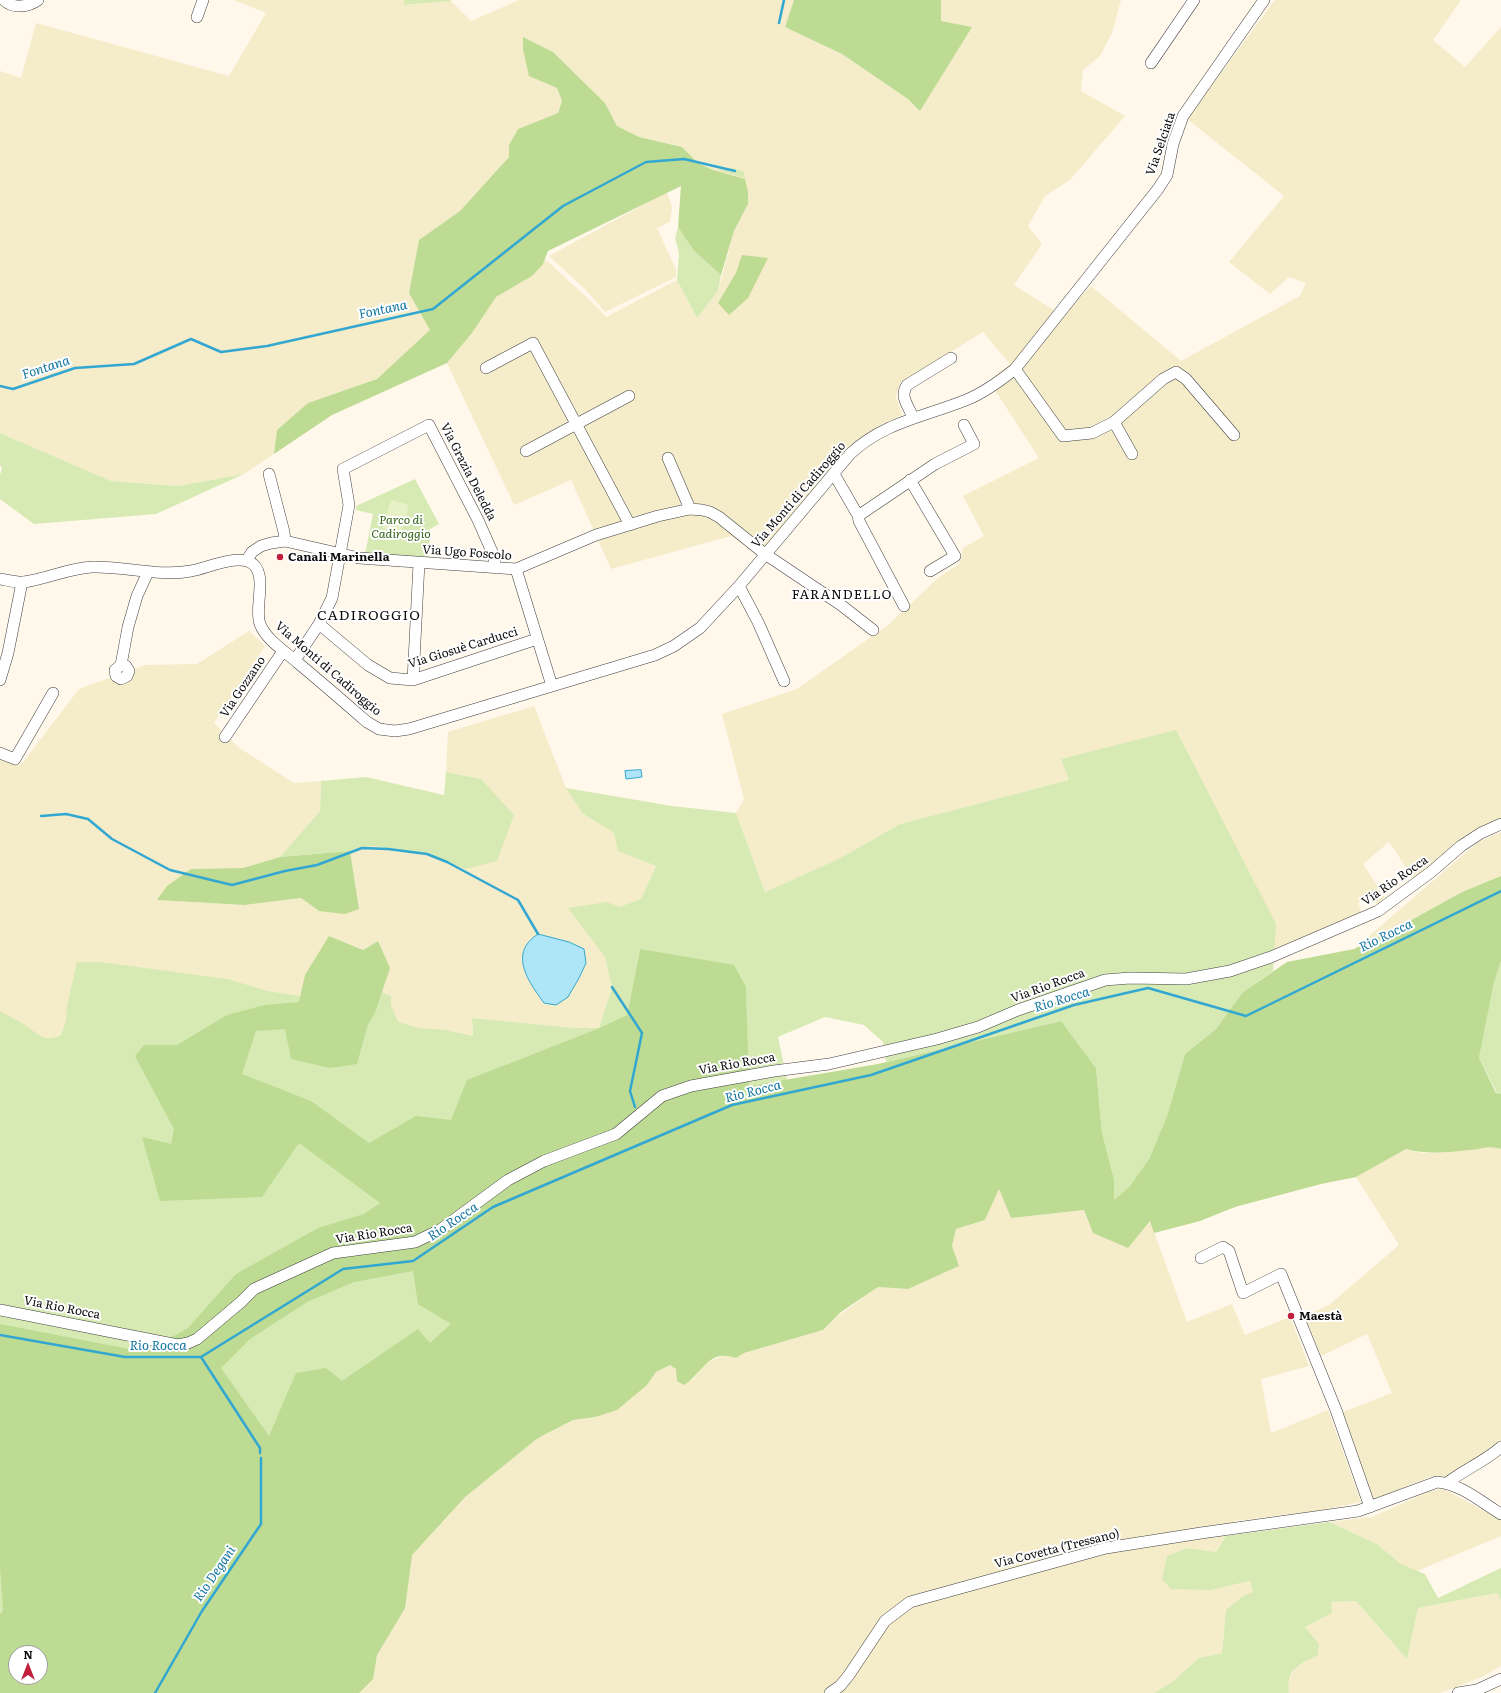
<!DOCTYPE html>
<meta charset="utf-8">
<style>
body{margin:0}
#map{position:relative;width:1501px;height:1693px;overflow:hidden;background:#fff8eb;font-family:Literata,serif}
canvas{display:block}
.north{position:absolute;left:8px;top:1645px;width:40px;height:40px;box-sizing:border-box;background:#fff;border:1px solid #9e9e9e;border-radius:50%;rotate:0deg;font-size:11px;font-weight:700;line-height:16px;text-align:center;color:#0c0c0c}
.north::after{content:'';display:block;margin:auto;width:14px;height:18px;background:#c0203c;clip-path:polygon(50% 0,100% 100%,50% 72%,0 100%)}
</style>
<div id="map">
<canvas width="1501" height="1693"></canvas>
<div class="north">N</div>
</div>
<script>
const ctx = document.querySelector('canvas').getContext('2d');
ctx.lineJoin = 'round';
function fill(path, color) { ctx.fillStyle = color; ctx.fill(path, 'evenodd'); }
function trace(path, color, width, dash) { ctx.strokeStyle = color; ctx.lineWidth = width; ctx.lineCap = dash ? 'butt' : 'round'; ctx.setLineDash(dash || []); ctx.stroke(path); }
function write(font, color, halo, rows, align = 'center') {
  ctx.font = font + ' Literata,serif'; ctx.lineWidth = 4; ctx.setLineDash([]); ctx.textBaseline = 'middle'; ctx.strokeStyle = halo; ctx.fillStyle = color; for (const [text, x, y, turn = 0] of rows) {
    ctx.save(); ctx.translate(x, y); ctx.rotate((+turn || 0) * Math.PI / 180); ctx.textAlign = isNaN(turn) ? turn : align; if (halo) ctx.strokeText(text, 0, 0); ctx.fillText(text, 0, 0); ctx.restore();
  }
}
fill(new Path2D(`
 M 234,0 L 404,0 L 404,5 L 451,1 L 471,21 L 519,0 L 794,0 L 785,27 L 842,54 L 908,99 L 920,111 L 971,27 L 941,21 L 941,0 L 1121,0 L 1112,33 L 1100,56 L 1083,70 L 1081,91 L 1125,116 L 1070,180 L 1045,196 L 1028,226 L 1042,244 L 1014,285 L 1063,316 L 1091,286 L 1181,361 L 1300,296 L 1306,283 L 1289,277 L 1270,294 L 1229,262 L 1284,196 L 1187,119 L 1275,0 L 1461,0 L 1433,40 L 1465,67 L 1501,27 L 1501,820 L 1414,879 L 1389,842 L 1363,864 L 1385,897 L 1378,905 L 1372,897 L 1358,902 L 1362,914 L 1274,950 L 1062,759 L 1069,780 L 900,824 L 840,859 L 765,892 L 736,813 L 744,799 L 722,714 L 797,689 L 888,625 L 938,578 L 959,564 L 963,548 L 984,536 L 963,496 L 1039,458 L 989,381 L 1010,364 L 983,332 L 900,383 L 896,397 L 902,415 L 882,424 L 858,442 L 758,555 L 731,536 L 611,569 L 571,480 L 514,505 L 447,363 L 472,333 L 496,297 L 532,276 L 544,258 L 597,307 L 606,317 L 677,280 L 697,318 L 718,291 L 734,231 L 748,204 L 713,170 L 698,163 L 682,147 L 639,137 L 617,126 L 605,103 L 553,52 L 524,38 L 529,75 L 557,88 L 562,101 L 558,113 L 518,129 L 509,145 L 509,157 L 460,211 L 419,240 L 409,293 L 431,330 L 377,379 L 308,403 L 277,430 L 274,454 L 244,474 L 178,486 L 111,481 L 0,433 L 0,71 L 21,78 L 36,23 L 229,76 L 266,13 Z
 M 667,192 L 672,207 L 670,222 L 657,228 L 676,269 L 676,277 L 605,312 L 586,290 L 549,256 Z
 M 249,631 L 265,646 L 214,723 L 238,747 L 294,783 L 321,781 L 320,811 L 280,857 L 243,868 L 191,869 L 157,900 L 244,905 L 301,898 L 319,911 L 359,909 L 350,851 L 372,846 L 427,854 L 465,869 L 481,779 L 446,772 L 448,732 L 534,706 L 566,788 L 582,813 L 614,833 L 619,851 L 656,866 L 641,899 L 619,907 L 569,908 L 605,957 L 612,987 L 599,1028 L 575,1028 L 472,1018 L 474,1062 L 368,1024 L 378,941 L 363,950 L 329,936 L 299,1002 L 171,1145 L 7,1015 L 0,1011 L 0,750 L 21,765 L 79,689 L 145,665 L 197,664 Z
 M 1501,832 L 1501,876 L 1462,892 L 1397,928 L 1354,949 L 1477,843 Z
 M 1490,1146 L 1501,1149 L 1501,1440 L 1488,1453 L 1444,1479 L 1429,1477 L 1373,1500 L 1343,1412 L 1392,1393 L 1367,1334 L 1321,1356 L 1305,1316 L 1329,1305 L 1399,1245 L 1356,1177 L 1406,1149 L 1423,1153 L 1472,1150 Z
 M 999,1189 L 1011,1218 L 1084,1210 L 1093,1233 L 1150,1221 L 1187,1322 L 1232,1304 L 1245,1335 L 1290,1317 L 1309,1366 L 1261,1379 L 1271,1433 L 1328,1410 L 1361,1502 L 1316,1511 L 1235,1521 L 1216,1552 L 1187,1548 L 1211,1590 L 1250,1581 L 1253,1593 L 1226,1610 L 1222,1653 L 1199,1658 L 1172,1682 L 1154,1693 L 359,1693 L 373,1679 L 377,1655 L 405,1608 L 412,1555 L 465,1497 L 536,1439 L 573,1420 L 595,1417 L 647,1385 L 656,1372 L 670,1365 L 692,1380 L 707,1362 L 726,1355 L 736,1358 L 744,1353 L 823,1330 L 838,1316 L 878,1287 L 908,1289 L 959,1266 L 952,1246 L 956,1229 L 985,1220 Z
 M 1444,1489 L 1501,1520 L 1501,1536 L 1417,1571 L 1401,1564 L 1377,1544 L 1329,1522 L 1372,1517 L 1430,1491 Z
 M 1497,1593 L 1501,1600 L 1501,1666 L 1482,1677 L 1440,1693 L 1289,1693 L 1287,1681 L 1296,1667 L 1318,1654 L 1319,1644 L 1305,1627 L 1331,1613 L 1330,1602 L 1356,1601 L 1407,1659 L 1418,1608 Z`), '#f5ecca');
fill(new Path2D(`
 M 404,0 L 451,0 L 451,1 L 404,5 Z
 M 732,168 L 744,172 L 745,178 L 717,170 Z
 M 678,227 L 694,251 L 721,275 L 718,291 L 697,318 L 677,280 L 679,253 L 675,238 Z
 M 0,433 L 111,481 L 178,486 L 244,474 L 156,514 L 34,524 L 0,499 L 0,475 L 2,468 L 0,465 Z
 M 415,479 L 439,524 L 430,529 L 429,558 L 365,554 L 373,514 L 356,510 L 356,506 Z
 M 1176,730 L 1276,924 L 1273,971 L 1243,992 L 1216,1029 L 1185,1054 L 1167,1116 L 1149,1159 L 1129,1187 L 1114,1200 L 1114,1179 L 1102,1133 L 1096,1068 L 1061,1021 L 886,1062 L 883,1042 L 864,1025 L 825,1017 L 778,1037 L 787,1080 L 748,1086 L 746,987 L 640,949 L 627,1015 L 599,1028 L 505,1065 L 560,1417 L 541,1436 L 465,1497 L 412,1555 L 405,1608 L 377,1655 L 373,1679 L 359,1693 L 0,1693 L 0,1011 C 8,1016 18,1020 25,1025 C 39,1035 44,1043 61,1035 L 66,1021 L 67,1006 L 77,962 L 100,962 L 228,979 L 267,991 L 307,997 L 380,992 L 391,996 L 391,1005 L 398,1022 L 419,1028 L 445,1030 L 473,1036 L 472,1018 L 575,1028 L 599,1028 L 612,987 L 605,957 L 568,908 L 607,902 L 619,907 L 641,899 L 656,866 L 618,851 L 614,833 L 582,813 L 566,788 L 672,806 L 736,813 L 765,892 L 839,859 L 900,824 L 1069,780 L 1061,759 ZM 16,1653 L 40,1653 L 40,1677 L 16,1677 Z
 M 446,772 L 481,779 L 514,815 L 497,861 L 465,869 L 427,854 L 372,846 L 350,851 L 280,857 L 320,811 L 321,781 L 366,777 L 444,795 Z
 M 1501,961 L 1501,1094 L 1497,1093 L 1479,1058 L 1494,983 Z
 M 1329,1522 L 1377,1544 L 1401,1564 L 1425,1574 L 1438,1598 L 1501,1568 L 1501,1600 L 1497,1593 L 1418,1608 L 1407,1659 L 1356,1601 L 1331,1602 L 1332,1613 L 1305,1627 L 1319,1644 L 1318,1655 C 1300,1664 1285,1669 1289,1693 L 1154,1693 L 1172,1682 L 1199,1658 L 1222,1653 L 1226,1610 L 1243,1596 L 1253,1592 L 1250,1581 L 1211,1590 L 1171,1589 L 1162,1579 L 1167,1556 L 1187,1548 L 1216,1552 L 1226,1536 Z`), '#d7eab4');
fill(new Path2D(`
 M 794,0 L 941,0 L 941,21 L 972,27 L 920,111 L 908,99 L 842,54 L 785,27 Z
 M 523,37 L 553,52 L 605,103 L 617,126 L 639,137 L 682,147 L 698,163 L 713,170 L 745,179 L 748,192 L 748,204 L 734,231 L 721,275 L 694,251 L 678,227 L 681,186 L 548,251 L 543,264 L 532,276 L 496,297 L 472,333 L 447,363 L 332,415 L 274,454 L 277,430 L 308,403 L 377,379 L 430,330 L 409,293 L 419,240 L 460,211 L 509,157 L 509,145 L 518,129 L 558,113 L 562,101 L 557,88 L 529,76 L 523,49 Z
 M 742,255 L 768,258 L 748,298 L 729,315 L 718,303 L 736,273 Z
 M 350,851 L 359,909 L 345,914 L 319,911 L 301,898 L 244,905 L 157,900 L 167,886 L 191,869 L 243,868 L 280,857 Z
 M 1501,876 L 1501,961 L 1494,983 L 1479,1058 L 1496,1093 L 1501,1094 L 1501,1149 C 1488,1145 1483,1149 1471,1150 C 1448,1152 1428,1155 1406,1149 L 1356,1177 L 1321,1184 L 1235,1207 L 1200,1221 L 1154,1233 L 1150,1221 L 1128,1248 L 1093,1233 L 1084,1210 L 1011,1218 L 999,1189 L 985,1220 L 956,1229 L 952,1246 L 959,1266 L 908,1289 L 878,1287 L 841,1312 L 823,1330 L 744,1353 L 736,1358 C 708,1348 703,1373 684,1385 L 677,1381 L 676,1369 L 670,1365 L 656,1372 L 647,1385 L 617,1410 L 595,1417 L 573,1420 L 536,1439 L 465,1497 L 412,1555 L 405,1608 L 377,1655 L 373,1679 L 359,1693 L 0,1693 L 0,1614 L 3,1611 L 0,1567 L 0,1324 L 145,1352 L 188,1328 L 236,1274 L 318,1228 L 364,1214 L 380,1203 L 299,1143 L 262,1197 L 160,1201 L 142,1137 L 171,1144 L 174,1129 L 135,1056 L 144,1045 L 177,1045 L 227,1015 L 265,1005 L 299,1002 L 305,975 L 329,936 L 363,950 L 378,941 L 390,968 L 375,1013 L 368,1024 L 357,1064 L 330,1068 L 291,1059 L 285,1029 L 256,1031 L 242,1074 L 311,1101 L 369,1143 L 416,1116 L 451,1120 L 467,1080 L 599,1028 L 627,1015 L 640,949 L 734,965 L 746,987 L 749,1086 L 878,1064 L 1061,1021 L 1096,1068 L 1102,1133 L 1114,1179 L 1114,1200 L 1129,1187 L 1149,1159 L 1167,1116 L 1185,1054 L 1216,1029 L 1243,992 L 1287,962 L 1354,949 L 1397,928 L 1462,892 ZM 413,1271 L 418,1304 L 451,1324 L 430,1343 L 418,1329 L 342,1381 L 326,1368 L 296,1373 L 269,1436 L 221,1368 L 250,1339 L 307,1302 L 354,1282 ZM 16,1653 L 40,1653 L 40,1677 L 16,1677 Z`), '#bddb92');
fill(new Path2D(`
 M 391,500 L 409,505 L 401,533 L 383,528 Z`), '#e8f1c6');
const water = new Path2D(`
 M 641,770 L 642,777 L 626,779 L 625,771 Z
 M 538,934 L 569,942 L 584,949 L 586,963 L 579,978 L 568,997 L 556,1005 L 544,1003 C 528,981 508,953 538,934 Z`);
fill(water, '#aee6f8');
trace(water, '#32a7d1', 1);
trace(new Path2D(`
 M 779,23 L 784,0
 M 0,386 L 13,389 L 75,368 L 134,364 L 191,339 L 221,352 L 267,346 L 433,309 L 563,206 L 646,162 L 684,159 L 735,171
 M 41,816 L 66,814 L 88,819 L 112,839 L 170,870 L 232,885 L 285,871 L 317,865 L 362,848 L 388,849 L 427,854 L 447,862 L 518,900 L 538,934
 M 612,987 L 642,1033 L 630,1091 L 635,1107
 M 0,1335 L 125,1357 L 201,1357 L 343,1269 L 413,1261 L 493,1207 L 732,1105 L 871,1075 L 1074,1005 L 1148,988 L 1246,1016 L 1501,891
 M 201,1357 L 260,1448 L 260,1453
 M 155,1693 L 202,1611 L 261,1524 L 261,1458`), '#32a7d1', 2.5);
const minor = new Path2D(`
 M 4,0 C 13,9 28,7 38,0
 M 197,17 L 203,0
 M 1151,63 L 1194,0
 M 486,368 L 533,343 L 630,525
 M 1015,369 L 1063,436 L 1092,433 L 1114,422 L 1132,454
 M 913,418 C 909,406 899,397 907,385 L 951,358
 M 1114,422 L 1163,379 L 1176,372 L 1186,379 L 1234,435
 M 526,451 L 629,396
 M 668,458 L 690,509
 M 269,474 L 284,532 L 285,541
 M 834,474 L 856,512 L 858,515 L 861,514 L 935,464 L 974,444 L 964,425
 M 910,480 L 955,556 L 930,571
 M 858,515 L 859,521 L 904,606
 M 247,560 L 252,552 L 261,546 L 271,543 L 285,541 L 359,558 L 516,569 L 596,535 L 658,516 L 690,509 L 702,510 L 710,512 L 719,517 L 765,554 L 841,605 L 873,630
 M 516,569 L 552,686
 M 0,579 C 7,580 17,583 24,582 C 47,579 69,568 92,567 C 125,566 158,577 191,571 C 208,568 241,552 254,565 C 267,578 254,609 260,624 C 266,640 286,652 298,663 C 321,682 344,702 367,722 L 379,729 L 395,731 L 409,729 L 655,655 L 674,646 L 700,628 L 739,586 L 850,454 C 884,422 924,417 966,400 C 984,393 1000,381 1015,369 L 1158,189 L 1167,175 L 1173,144 L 1183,116 L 1264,0
 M 739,586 L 758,622 L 784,681
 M 319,624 L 368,665 L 390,678 L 413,680 L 537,639
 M 295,660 L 319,624 L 332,598 L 349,505 L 343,469 L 429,425 L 478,520 L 493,554 L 496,568
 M 121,665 L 126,666 L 129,671 L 127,676 L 121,679 L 116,676 L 115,670 L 121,665 L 128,627 L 137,596 L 148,572
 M 0,680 L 8,653 L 22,582
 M 413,680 L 419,563
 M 225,737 L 283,651
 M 0,753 L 15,759 L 53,693
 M 1201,1258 L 1223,1247 L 1229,1251 L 1243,1293 L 1281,1274 L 1336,1410 L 1370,1507
 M 0,1310 L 178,1345 L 188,1343 L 197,1339 L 241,1302 L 254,1289 L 333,1253 L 415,1242 L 440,1230 L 508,1180 L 544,1161 L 616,1134 L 662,1096 L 691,1086 L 774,1071 L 829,1064 L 937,1039 L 978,1027 L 1018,1010 L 1105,980 L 1130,978 L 1186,979 L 1230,971 L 1271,957 L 1378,911 L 1431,872 L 1461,846 L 1481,833 L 1501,824
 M 1447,1483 C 1465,1469 1484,1462 1501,1447
 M 830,1693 L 840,1686 L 849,1675 L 885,1621 L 910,1602 L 1106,1548 L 1201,1533 L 1358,1511 L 1437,1482 C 1461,1484 1481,1502 1501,1514
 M 1458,1693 L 1477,1690 L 1501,1679`);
trace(minor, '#3f3f3f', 12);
trace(minor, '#fff', 11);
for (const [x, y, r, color] of [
 [280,557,4,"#c0203c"],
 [1291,1316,4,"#c0203c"]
]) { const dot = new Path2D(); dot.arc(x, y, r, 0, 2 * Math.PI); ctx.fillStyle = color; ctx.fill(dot); trace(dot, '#fff', 1.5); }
write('12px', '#0c0c0c', '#fff', [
 ["Via Selciata",1161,144,-71],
 ["Via Grazia Deledda",468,472,63],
 ["Via Monti di Cadiroggio",799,495,-49],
 ["Via Ugo Foscolo",467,553,4],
 ["Via Giosuè Carducci",463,648,-17],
 ["Via Monti di Cadiroggio",328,669,41],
 ["Via Gozzano",243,687,-56],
 ["Via Rio Rocca",1395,881,-35],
 ["Via Rio Rocca",1048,986,-20],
 ["Via Rio Rocca",737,1064,-10],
 ["Via Rio Rocca",374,1234,-9],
 ["Via Rio Rocca",62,1308,11],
 ["Via Covetta (Tressano)",1057,1549,-14]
]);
write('italic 12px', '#34651b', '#fff', [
 ["Parco di",401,520],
 ["Cadiroggio",401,534]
]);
write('bold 12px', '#0c0c0c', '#fff', [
 ["Canali Marinella",288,557],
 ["Maestà",1299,1316]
], 'left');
write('italic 13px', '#1275a1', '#fff', [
 ["Fontana",383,310,-12],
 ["Fontana",46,368,-18],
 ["Rio Rocca",1386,936,-26],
 ["Rio Rocca",1062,1000,-17],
 ["Rio Rocca",753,1092,-14],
 ["Rio Rocca",453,1222,-34],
 ["Rio Rocca",158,1346],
 ["Rio Degani",215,1574,-56]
]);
ctx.letterSpacing = '1px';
write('13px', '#0c0c0c', '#fff', [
 ["FARANDELLO",842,595]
]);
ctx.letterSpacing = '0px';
ctx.letterSpacing = '1px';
write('14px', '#0c0c0c', '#fff', [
 ["CADIROGGIO",369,616]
]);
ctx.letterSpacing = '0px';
</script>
